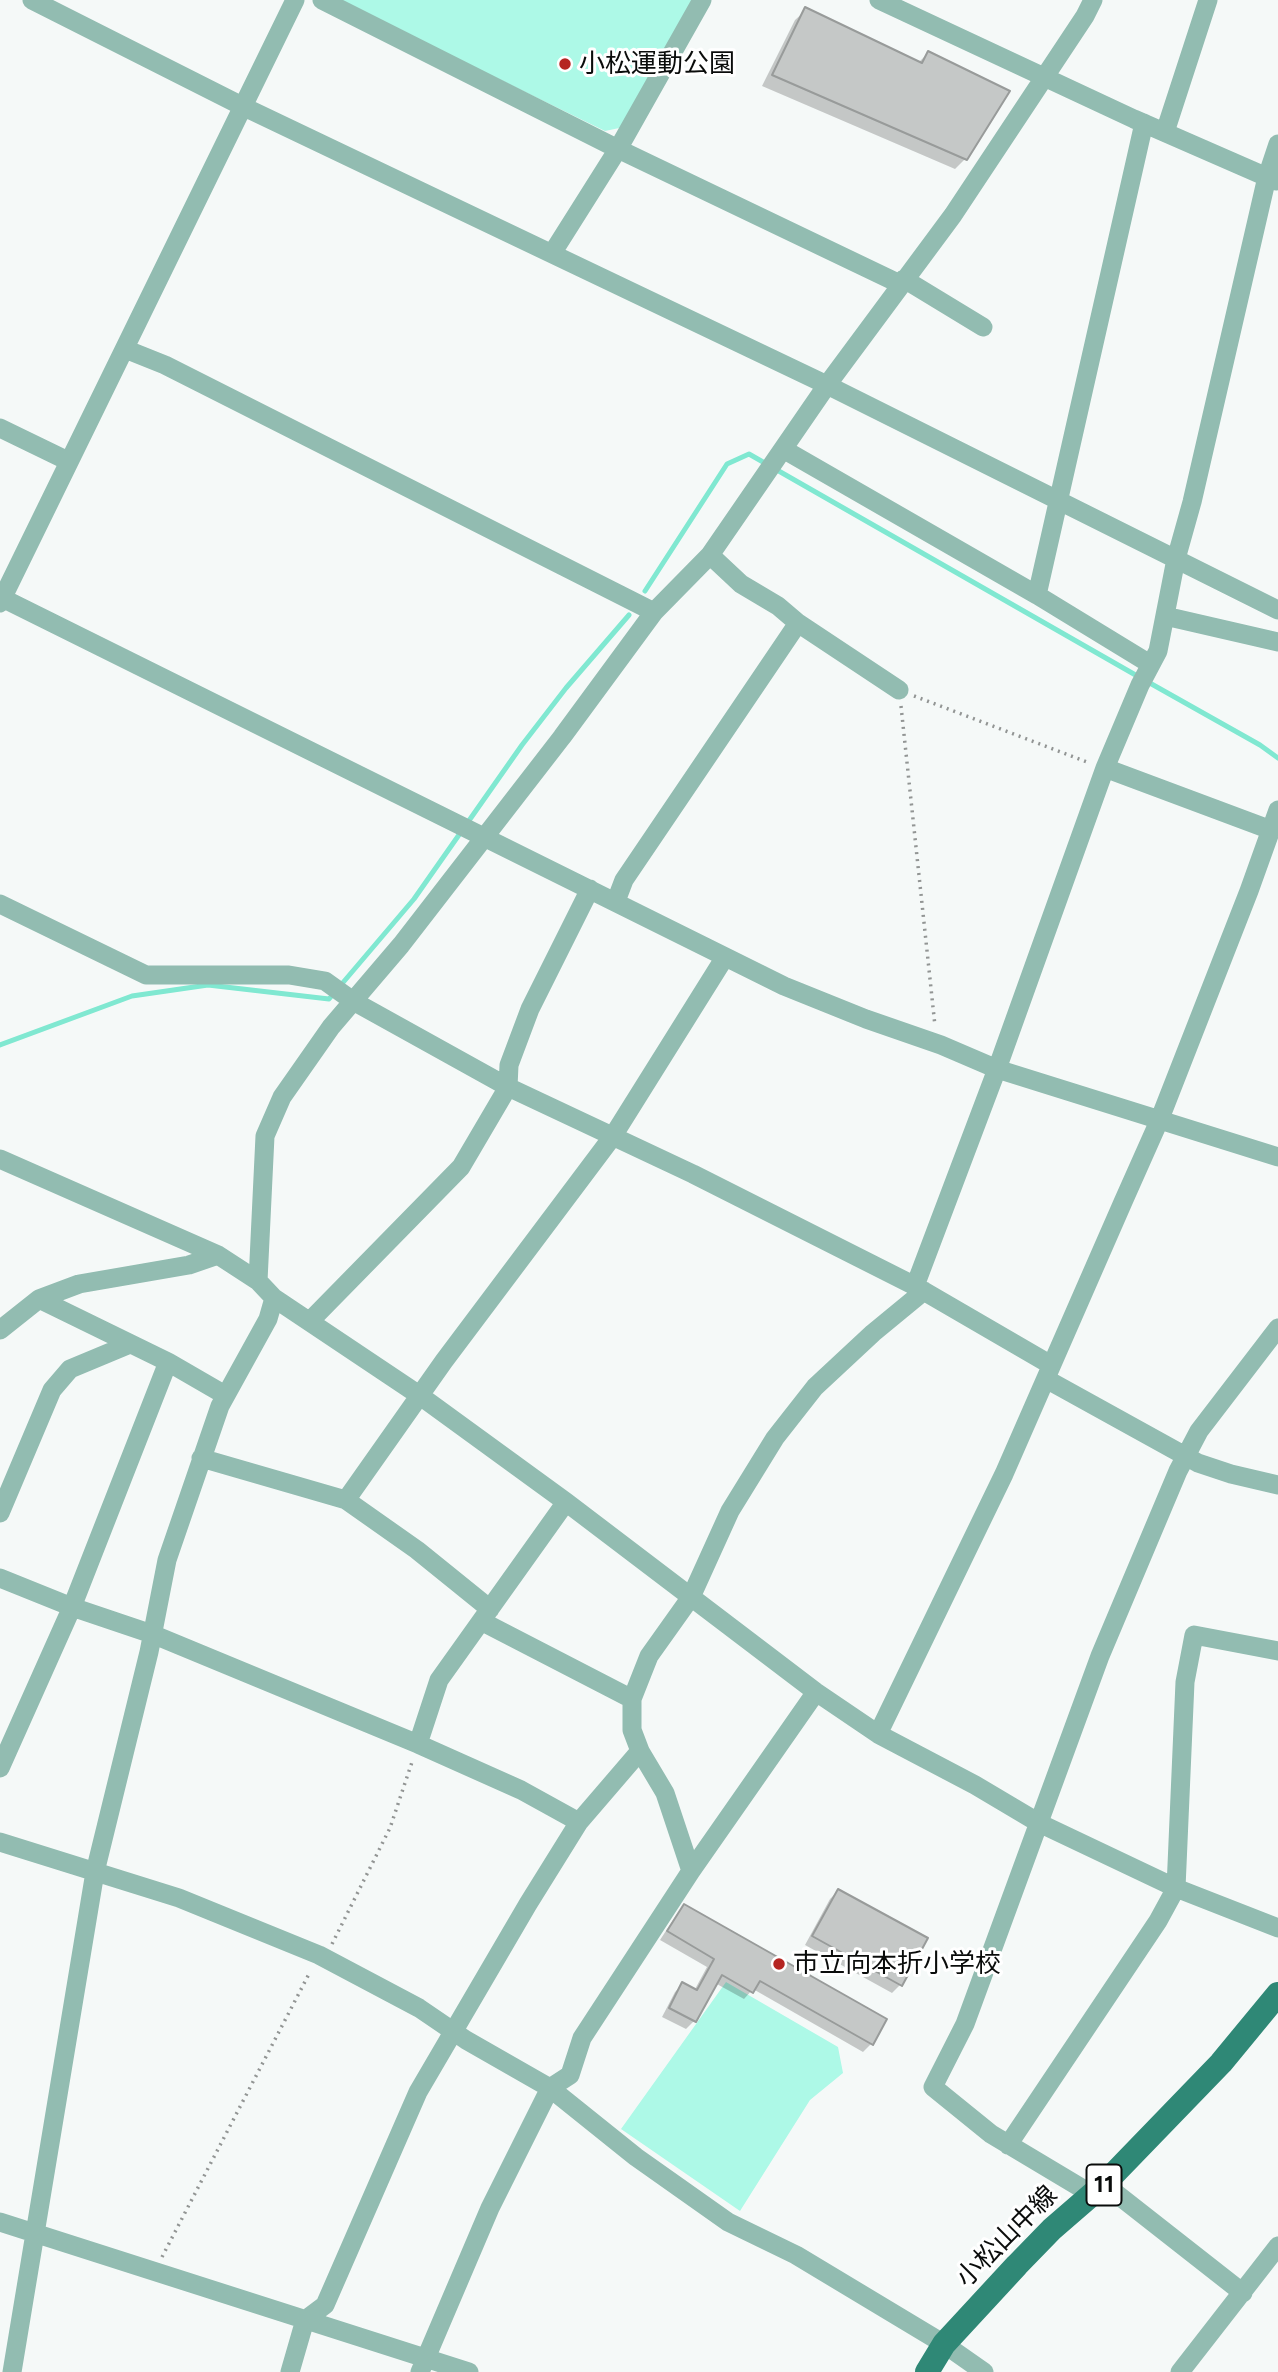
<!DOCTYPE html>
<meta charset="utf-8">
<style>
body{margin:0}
canvas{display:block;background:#f5f9f8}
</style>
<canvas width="1278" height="2372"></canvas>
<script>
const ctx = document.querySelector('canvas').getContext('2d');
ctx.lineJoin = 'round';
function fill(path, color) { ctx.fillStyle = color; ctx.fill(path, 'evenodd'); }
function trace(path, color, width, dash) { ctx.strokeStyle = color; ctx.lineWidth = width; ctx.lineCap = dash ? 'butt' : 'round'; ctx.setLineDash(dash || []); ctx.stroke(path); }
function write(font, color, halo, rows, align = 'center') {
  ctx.font = font + ' Figtree,"Noto Sans JP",sans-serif'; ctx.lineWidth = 6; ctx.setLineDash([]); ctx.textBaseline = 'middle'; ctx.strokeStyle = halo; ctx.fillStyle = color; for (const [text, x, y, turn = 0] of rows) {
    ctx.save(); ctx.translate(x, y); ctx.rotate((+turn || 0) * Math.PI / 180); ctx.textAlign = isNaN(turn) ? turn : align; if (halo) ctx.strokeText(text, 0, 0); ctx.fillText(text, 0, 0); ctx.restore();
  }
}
fill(new Path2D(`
 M 337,0 L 700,0 L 624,127 L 605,131 Z
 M 726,1982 L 838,2047 L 843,2073 L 810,2100 L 740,2211 L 621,2129 Z`), '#adf9e7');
fill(new Path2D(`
 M 806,10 L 918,63 L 928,53 L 966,158 L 955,169 L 762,86 L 795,20 Z
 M 838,1891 L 900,1985 L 892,1993 L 805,1945 L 830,1899 Z
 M 685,1906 L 885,2020 L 871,2044 L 863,2052 L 753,1989 L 744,1999 L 715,1983 L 694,2021 L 686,2029 L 662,2017 L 675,1992 L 683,1984 L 694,1991 L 707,1967 L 660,1940 L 677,1914 Z`), '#0003');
trace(new Path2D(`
 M 645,591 L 727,464 L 749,454 L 1139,677
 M 1148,682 L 1260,745 L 1278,758
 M 0,1045 L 132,996 L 208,985 L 329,999 L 414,899 L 522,745 L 566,688 L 629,615`), '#80e8d1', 5);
const building = new Path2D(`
 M 805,7 L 922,63 L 928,51 L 1010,91 L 967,160 L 772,75 Z
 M 838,1889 L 928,1938 L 902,1986 L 812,1936 Z
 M 684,1904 L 887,2019 L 873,2045 L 760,1981 L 753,1993 L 722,1975 L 696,2022 L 669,2008 L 682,1982 L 697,1990 L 714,1959 L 667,1931 Z`);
fill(building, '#c5c8c7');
trace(building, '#989b9a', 2);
trace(new Path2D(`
 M 914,696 L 1087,762
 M 901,706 L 935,1026
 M 332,1944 L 390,1828 L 412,1762
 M 162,2257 L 310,1972`), '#929594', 3.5, [2, 5]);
trace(new Path2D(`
 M 32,0 L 242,106 L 827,385 L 1278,610
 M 322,0 L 618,149 L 900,284
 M 879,0 L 1134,119 L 1276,181
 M 1144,123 L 1037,595 L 1150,664
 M 1165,132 L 1208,0
 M 553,252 L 618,149 L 702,0
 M 904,279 L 983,327
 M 125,349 L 165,365 L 654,612
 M 0,428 L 68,461
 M 783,449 L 1037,595
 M 710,555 L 741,584 L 778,606 L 798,623 L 899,690
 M 0,597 L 784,986 L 866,1019 L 941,1045 L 997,1069 L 1278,1157
 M 0,603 L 295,0
 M 1165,616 L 1278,642
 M 1105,768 L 1271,830
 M 616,901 L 624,880 L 798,623
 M 0,904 L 146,975 L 289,975 L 325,981 L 353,1001 L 508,1087 L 693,1174 L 915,1286 L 1051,1365
 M 0,1159 L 218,1255 L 258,1281 L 274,1298 L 419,1395 L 566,1502 L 816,1692 L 878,1734 L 975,1785 L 1039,1823 L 1176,1888 L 1278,1928
 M 258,1281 L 265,1136 L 282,1097 L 331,1027 L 401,945 L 562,737 L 654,612 L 710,555 L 827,385 L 953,215 L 1085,16 L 1093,0
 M 915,1286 L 997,1069 L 1105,768 L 1140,685 L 1158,651 L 1176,559 L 1192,502 L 1267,177 L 1278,144
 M 39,1299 L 168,1362 L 225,1395
 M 311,1320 L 461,1167 L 508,1087 L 509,1065 L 530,1009 L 590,889
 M 0,1330 L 39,1299 L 79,1284 L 189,1265 L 218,1255
 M 1046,1379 L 1198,1463 L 1231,1474 L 1278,1485
 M 201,1458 L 346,1500 L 417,1550 L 490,1609
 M 346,1500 L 444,1361 L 613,1136 L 725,957
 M 0,1513 L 52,1390 L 70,1369 L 130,1344
 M 0,1578 L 72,1607 L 152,1634 L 418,1744 L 521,1790 L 579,1822
 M 481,1621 L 632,1699
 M 878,1734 L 1004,1474 L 1123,1202 L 1159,1121 L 1249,891 L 1278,810
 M 418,1744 L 439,1680 L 566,1502
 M 0,1768 L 72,1607 L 168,1362
 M 0,1842 L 179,1898 L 319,1955 L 419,2008 L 466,2040 L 550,2088 L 636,2157 L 728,2222 L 796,2255 L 944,2344 L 984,2372
 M 691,1871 L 665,1793 L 640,1751 L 632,1730 L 632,1699 L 649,1656 L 691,1597 L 730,1511 L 775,1438 L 815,1387 L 873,1333 L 924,1291
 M 1008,2145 L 1158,1921 L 1176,1888 L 1185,1682 L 1194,1635 L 1278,1651
 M 1104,2184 L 1243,2293
 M 1093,2195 L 991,2134 L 933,2087 L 965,2024 L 1100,1656 L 1178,1471 L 1199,1431 L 1278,1328
 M 0,2222 L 469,2372
 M 12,2372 L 95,1872 L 149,1652 L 167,1560 L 220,1406 L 268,1319 L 274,1298
 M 290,2372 L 305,2320 L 325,2305 L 418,2092 L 528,1904 L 579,1822 L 640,1751
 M 420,2372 L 490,2208 L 550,2088 L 570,2075 L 582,2038 L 691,1871 L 816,1692
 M 1180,2372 L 1278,2246`), '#92bcb1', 19);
trace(new Path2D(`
 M 927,2372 L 944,2344 L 1017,2265 L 1052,2229 L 1104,2184 L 1221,2063 L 1278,1994`), '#2f8876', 24);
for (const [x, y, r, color] of [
 [565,64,7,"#b52522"],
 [779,1964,7,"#b52522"]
]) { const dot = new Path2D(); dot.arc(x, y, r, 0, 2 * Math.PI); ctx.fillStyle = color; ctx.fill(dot); trace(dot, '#fff', 2.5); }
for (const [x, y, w] of [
 [1104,2185,35]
]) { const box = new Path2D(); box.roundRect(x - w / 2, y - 20.5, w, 41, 5); ctx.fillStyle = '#fff'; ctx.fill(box); trace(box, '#0a0c0b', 2); }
write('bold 24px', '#0a0c0b', null, [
 ["11",1104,2185]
]);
write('26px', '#0a0c0b', '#fff', [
 ["小松運動公園",579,64],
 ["市立向本折小学校",793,1964]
], 'left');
write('26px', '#0a0c0b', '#fff', [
 ["小松山中線",1007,2237,-45]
]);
</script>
